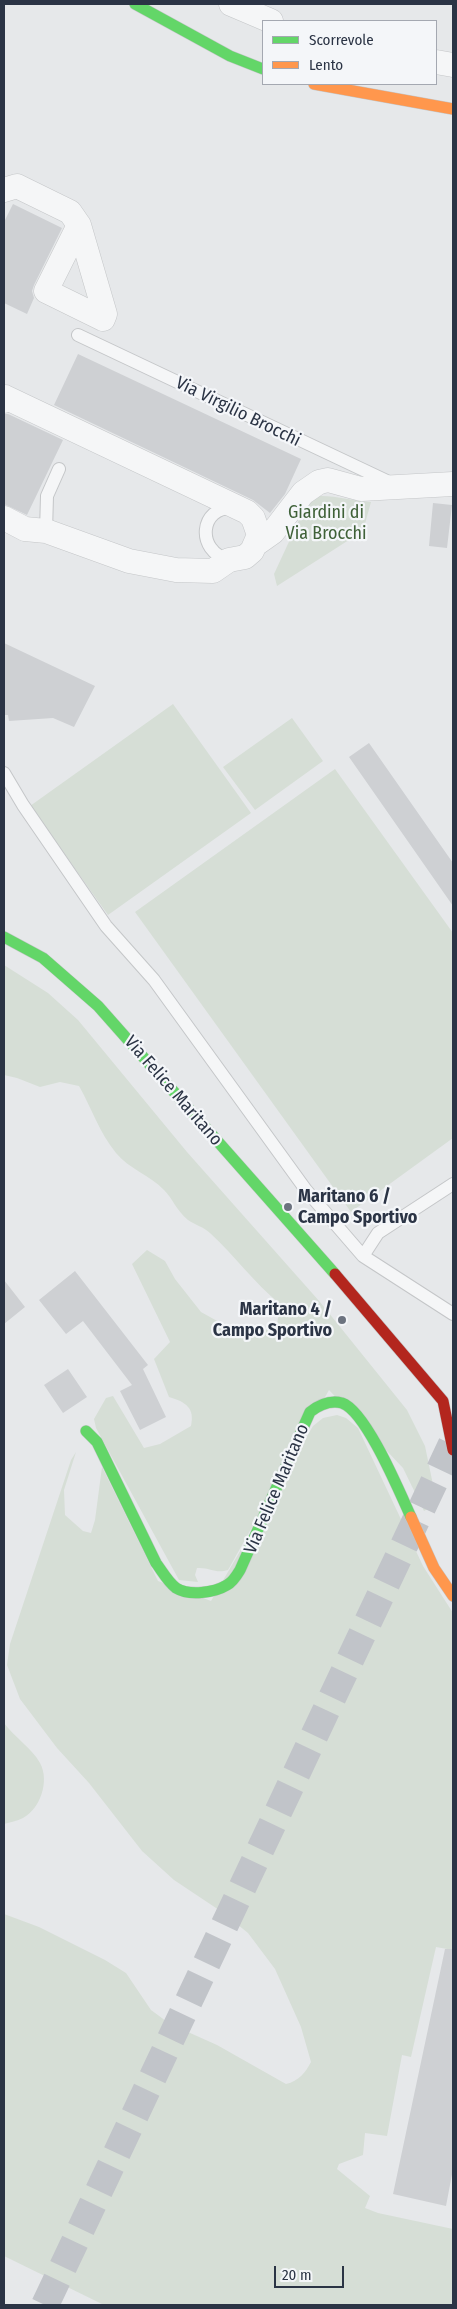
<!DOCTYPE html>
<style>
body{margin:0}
#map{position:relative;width:457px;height:2309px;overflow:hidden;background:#e6e8ea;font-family:"Fira Sans Condensed",sans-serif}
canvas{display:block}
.frame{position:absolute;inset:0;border:5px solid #2b3445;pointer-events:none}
.legend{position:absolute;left:262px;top:20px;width:175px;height:65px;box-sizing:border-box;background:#f4f6f9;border:1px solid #a4a8b1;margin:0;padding:6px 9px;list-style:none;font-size:15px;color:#2b3445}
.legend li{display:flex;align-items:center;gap:10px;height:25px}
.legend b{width:25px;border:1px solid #a4a8b1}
.scale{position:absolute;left:274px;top:2266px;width:70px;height:22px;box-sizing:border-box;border:2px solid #2b3445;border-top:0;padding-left:6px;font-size:15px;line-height:18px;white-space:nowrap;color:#2b3445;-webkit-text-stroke:4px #f4f6f9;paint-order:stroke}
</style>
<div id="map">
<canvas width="457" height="2309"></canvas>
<div class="frame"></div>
<ul class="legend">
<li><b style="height:6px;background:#63d668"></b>Scorrevole</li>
<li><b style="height:6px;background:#ff974d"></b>Lento</li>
</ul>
<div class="scale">20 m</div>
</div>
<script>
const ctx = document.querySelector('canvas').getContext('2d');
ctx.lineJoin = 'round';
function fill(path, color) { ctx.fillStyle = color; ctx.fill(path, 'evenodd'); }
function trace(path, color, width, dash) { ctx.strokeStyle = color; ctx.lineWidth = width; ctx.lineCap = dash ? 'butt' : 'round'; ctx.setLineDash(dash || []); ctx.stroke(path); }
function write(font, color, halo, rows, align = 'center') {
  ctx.font = font + ' "Fira Sans Condensed",sans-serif'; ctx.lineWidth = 4.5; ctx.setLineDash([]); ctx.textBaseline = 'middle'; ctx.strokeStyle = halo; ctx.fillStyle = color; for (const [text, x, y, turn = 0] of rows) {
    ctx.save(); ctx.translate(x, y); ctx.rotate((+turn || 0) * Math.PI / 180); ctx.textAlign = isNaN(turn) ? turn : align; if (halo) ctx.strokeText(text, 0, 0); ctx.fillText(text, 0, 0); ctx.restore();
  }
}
fill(new Path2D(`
 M 317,496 C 335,495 353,501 371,502 L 363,531 L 277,586 L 274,574 L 306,505 Z
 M 173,704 L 251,813 L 108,915 L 30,806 Z
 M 292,718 L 323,761 L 255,810 L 223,767 Z
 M 335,769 L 453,933 L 453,1138 L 351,1212 L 135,912 Z
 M 4,965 L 48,993 L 78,1020 L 187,1152 L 320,1302 L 407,1410 L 425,1446 L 437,1504 L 424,1511 L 403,1468 L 329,1390 L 228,1570 C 215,1574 210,1567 197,1568 L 195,1575 L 198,1582 L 179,1580 L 96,1428 L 94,1419 L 106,1398 L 113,1396 L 144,1448 L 160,1444 L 191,1426 C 195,1408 186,1402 169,1397 L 154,1359 L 170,1342 L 132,1264 L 147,1250 L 165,1261 L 175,1279 L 201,1312 L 219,1322 L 237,1330 L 258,1333 L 277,1325 L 280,1304 C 254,1283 235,1256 210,1233 C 204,1227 195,1225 188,1220 C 176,1210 173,1199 164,1190 C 150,1175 129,1169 116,1153 C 99,1132 92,1109 79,1086 L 60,1082 L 40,1087 L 17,1078 L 4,1075 Z
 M 337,1415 L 346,1418 L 358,1428 L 423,1566 L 453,1613 L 453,1950 L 436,1947 L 411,2057 L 402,2055 L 387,2136 L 365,2133 L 363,2155 L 339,2164 L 337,2169 L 370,2196 L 365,2208 L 378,2213 L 453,2229 L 453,2305 L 104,2305 L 4,2256 L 4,1914 L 39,1927 L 105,1960 L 126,1973 L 151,2010 L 170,2024 L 217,2045 L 286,2084 C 299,2081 305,2073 311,2062 L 301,2027 L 275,1969 L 248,1933 L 222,1912 L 174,1880 L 142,1851 L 89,1783 L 57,1748 L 20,1699 L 7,1665 L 10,1644 L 71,1460 L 76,1452 L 64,1490 L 65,1515 L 83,1531 L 91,1533 L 95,1520 L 102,1467 L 158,1581 L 211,1601 L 313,1426 L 323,1418 Z
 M 4,1723 C 14,1737 32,1748 40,1763 C 50,1781 40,1809 23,1818 C 17,1821 10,1822 4,1824 Z`), '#d6ded6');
fill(new Path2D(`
 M 13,204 L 62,228 L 34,285 L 32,291 L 34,298 L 27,314 L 4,303 L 4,222 Z
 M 78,354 L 301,459 L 285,494 L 270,513 L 253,500 L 54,405 Z
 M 4,414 L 8,414 L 63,440 L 27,515 L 4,504 Z
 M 433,503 L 452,505 L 447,548 L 429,546 Z
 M 4,643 L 95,686 L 74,727 L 53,718 L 9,721 L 8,715 L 4,715 Z
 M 369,743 L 453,863 L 453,906 L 349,757 Z
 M 75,1271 L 148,1365 L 143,1369 L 166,1417 L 140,1430 L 120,1391 L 132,1385 L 83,1321 L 66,1334 L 39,1300 Z
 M 4,1280 L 25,1307 L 4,1324 Z
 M 68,1369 L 87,1397 L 63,1413 L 44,1385 Z
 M 445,1949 L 453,1949 L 453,2169 L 446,2206 L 393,2194 Z`), '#ced0d3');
trace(new Path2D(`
 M 45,2305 L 453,1442`), '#c1c4c9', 28, [28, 14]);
const lane = new Path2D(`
 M 78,335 L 391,483
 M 46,531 L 47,496 L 59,469
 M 229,560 C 195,551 200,506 233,508
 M 4,773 L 23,805 L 106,926 L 154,980 L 306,1190 L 363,1256 L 453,1314
 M 363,1256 L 378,1233 L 453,1184`);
const street = new Path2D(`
 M 231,4 L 271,21
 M 436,62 L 453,65
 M 4,190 L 17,186 L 23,189 L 70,212 L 79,225 L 105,314 L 103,319 L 46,291 L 79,225
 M 4,401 L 5,397 L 247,512 L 253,518 L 259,535 L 252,551 L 245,557 L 229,560 L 213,571 L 176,570 L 129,561 L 46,531 L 25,529 L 4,518
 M 256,544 L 273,532 L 303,493 L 319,482 L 328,480 L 361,489 L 453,484`);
const fast = new Path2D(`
 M 135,4 L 230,56 L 263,69
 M 4,937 L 43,958 L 98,1006 L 335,1274
 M 86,1431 L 97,1442 L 156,1563 C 162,1571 168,1582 176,1588 C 189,1596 214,1593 227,1585 C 233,1582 237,1575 240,1570 L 310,1412 C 319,1405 330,1400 342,1403 C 366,1411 400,1493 411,1517`);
const slow = new Path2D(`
 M 314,84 L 453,109
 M 411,1517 L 434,1568 L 453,1596`);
const jam = new Path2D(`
 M 335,1274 L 443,1401 L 453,1450`);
trace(lane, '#c4c6c8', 14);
trace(street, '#c4c6c8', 25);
trace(fast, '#c4c6c8', 12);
trace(slow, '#c4c6c8', 12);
trace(jam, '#c4c6c8', 12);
trace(lane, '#f5f6f7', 12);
trace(street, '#f5f6f7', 24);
trace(fast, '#63d668', 11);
trace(slow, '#ff974d', 11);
trace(jam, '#b3261e', 11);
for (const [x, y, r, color] of [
 [288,1207,5,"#6c737f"],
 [342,1320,5,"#6c737f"]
]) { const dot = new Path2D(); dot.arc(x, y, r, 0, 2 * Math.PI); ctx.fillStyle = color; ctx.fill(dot); trace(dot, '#f4f6f9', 2); }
write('18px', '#2b3445', '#f4f6f9', [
 ["Via Virgilio Brocchi",238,412,26],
 ["Via Felice Maritano",173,1091,49],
 ["Via Felice Maritano",277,1489,-67]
]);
write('18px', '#3f6138', '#f4f6f9', [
 ["Giardini di",326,513],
 ["Via Brocchi",326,534]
]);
write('bold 18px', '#2b3445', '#f4f6f9', [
 ["Maritano 6 /",298,1197],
 ["Campo Sportivo",298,1218],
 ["Maritano 4 /",332,1310,"right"],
 ["Campo Sportivo",332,1331,"right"]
], 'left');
</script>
